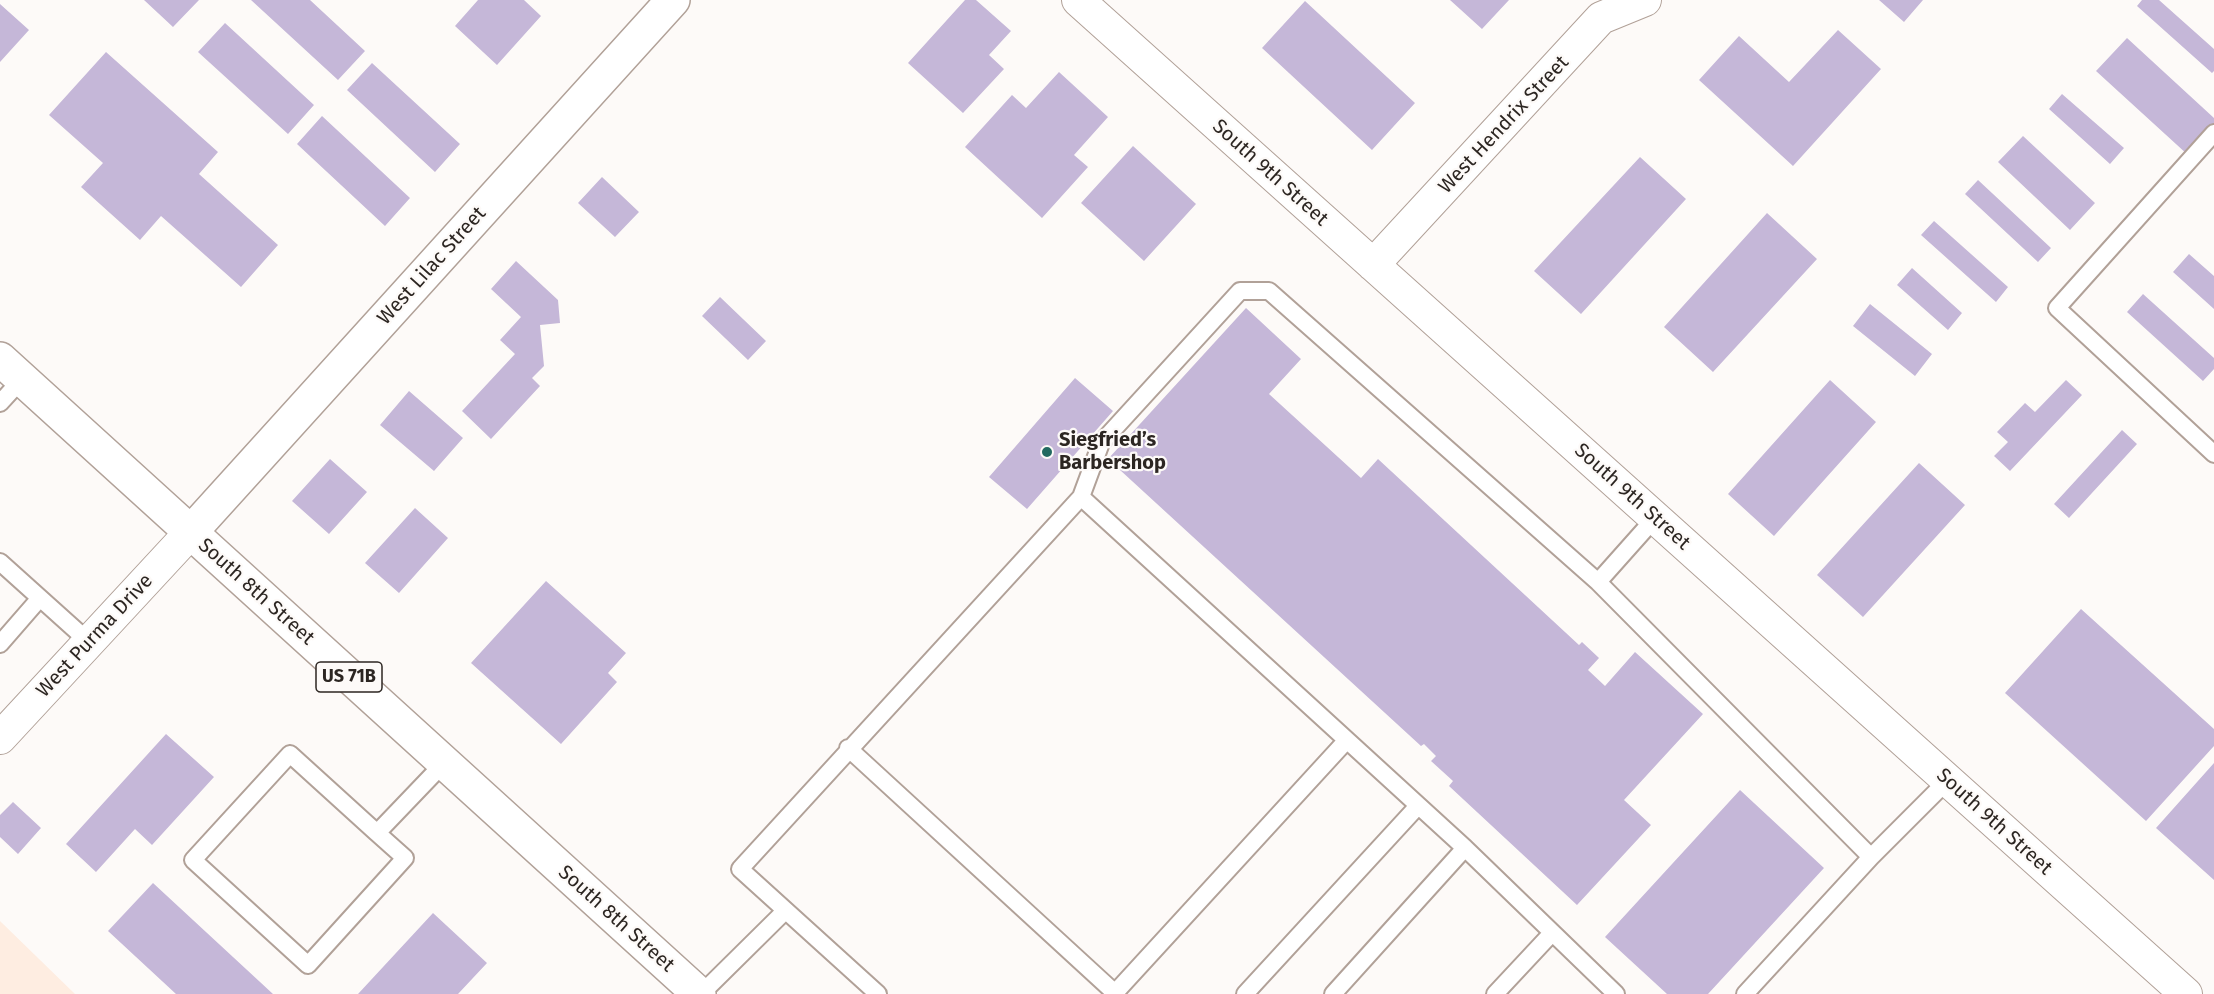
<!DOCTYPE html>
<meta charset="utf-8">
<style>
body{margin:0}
canvas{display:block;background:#fdfaf8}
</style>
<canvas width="2214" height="994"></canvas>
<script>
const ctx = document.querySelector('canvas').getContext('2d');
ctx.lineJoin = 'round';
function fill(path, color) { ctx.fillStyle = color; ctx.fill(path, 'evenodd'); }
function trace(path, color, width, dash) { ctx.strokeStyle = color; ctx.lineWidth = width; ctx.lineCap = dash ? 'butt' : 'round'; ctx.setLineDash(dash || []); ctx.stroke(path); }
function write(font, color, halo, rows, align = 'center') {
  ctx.font = font + ' "Fira Sans",sans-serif'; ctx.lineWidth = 4.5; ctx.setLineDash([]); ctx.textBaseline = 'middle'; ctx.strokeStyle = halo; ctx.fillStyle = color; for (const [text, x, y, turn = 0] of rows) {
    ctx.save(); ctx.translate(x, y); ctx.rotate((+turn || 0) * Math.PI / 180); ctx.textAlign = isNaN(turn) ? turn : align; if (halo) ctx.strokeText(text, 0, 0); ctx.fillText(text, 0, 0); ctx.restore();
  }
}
fill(new Path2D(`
 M 0,921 L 75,994 L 0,994 Z`), '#feede1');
fill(new Path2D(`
 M 144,0 L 199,0 L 173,27 Z
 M 251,0 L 310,0 L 365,51 L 338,80 Z
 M 478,0 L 524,0 L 541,16 L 497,65 L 455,26 Z
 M 965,0 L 976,0 L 1011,31 L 989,55 L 1004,69 L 963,113 L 908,63 Z
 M 1450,0 L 1509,0 L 1482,29 Z
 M 1879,0 L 1923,0 L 1904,22 Z
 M 2142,0 L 2159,0 L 2214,49 L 2214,71 L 2212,73 L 2137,6 Z
 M 1305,1 L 1415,103 L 1372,150 L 1262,48 Z
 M 0,4 L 29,30 L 0,62 Z
 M 225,23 L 314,105 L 288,134 L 198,52 Z
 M 1838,30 L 1881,69 L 1793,166 L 1699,80 L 1739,36 L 1789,82 Z
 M 2127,38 L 2214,118 L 2214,126 L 2188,155 L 2096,71 Z
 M 106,52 L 218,152 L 199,174 L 278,245 L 241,287 L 161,216 L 140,240 L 81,187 L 103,163 L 49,115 Z
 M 372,63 L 460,144 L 435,172 L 347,90 Z
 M 1059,72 L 1108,117 L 1074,155 L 1088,167 L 1042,218 L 965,147 L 1012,95 L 1026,108 Z
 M 2062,94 L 2124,148 L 2110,164 L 2049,109 Z
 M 322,116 L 410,198 L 385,226 L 297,144 Z
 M 2023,136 L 2095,203 L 2070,230 L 1998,162 Z
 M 1133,146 L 1196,204 L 1144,261 L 1081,203 Z
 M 1640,157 L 1686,199 L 1581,314 L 1534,271 Z
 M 602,177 L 639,212 L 615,237 L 578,203 Z
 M 1978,180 L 2051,248 L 2038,262 L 1965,194 Z
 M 1767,213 L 1817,259 L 1713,372 L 1664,327 Z
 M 1934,221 L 2008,287 L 1996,302 L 1921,235 Z
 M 2189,254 L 2214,276 L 2214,309 L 2173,272 Z
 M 516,261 L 558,300 L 560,323 L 540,325 L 544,366 L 532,378 L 540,386 L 491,439 L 462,411 L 515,354 L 500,340 L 521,317 L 491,289 Z
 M 1912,268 L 1962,313 L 1948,330 L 1897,285 Z
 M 2143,294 L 2214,358 L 2214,369 L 2203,381 L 2127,312 Z
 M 720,297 L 766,341 L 748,360 L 702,316 Z
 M 1870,304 L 1932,354 L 1915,376 L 1853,326 Z
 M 1246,308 L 1301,359 L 1269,394 L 1361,478 L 1378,459 L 1579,645 L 1582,642 L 1599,658 L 1588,670 L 1605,686 L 1635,652 L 1703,714 L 1624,800 L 1651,825 L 1577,905 L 1449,786 L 1453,781 L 1431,761 L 1436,756 L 1424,744 L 1421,746 L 1108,459 Z
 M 1075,378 L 1113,411 L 1027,509 L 989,477 Z
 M 1830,380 L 1876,422 L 1774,536 L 1728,494 Z
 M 2066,380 L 2082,395 L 2010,471 L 1994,456 L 2008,442 L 1997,432 L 2025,403 L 2035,412 Z
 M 409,391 L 463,438 L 434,471 L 380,425 Z
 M 2122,430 L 2137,444 L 2069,518 L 2054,504 Z
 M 330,459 L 367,492 L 329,534 L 292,501 Z
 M 1919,463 L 1965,505 L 1863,617 L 1817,575 Z
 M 415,508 L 448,538 L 399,593 L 365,563 Z
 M 546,581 L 626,653 L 608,673 L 617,682 L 561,744 L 471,663 Z
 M 2081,609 L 2214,729 L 2214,746 L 2146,821 L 2005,693 Z
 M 166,734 L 214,777 L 152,845 L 135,829 L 96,872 L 66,844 Z
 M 2214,763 L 2214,880 L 2156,828 Z
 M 1740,790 L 1824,868 L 1708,994 L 1667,994 L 1605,937 Z
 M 13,802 L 41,828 L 18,854 L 0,837 L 0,815 Z
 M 153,883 L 273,994 L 176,994 L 108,931 Z
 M 433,913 L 487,963 L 458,994 L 358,994 Z`), '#c5b7d8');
const service = new Path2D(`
 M 2214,133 L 2057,308 L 2214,454
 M 0,403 L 22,379
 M 1081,497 L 1465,848 L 1616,994
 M 1655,518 L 1598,582 L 1871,857 L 1948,780
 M 0,562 L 89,642
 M 0,644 L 40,598
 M 848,748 L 1115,993
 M 377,833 L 405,858 L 308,965 L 193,860 L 290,754 L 377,833 L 444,763
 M 701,994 L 785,911
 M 878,994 L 740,869 L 1081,497 L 1101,443 L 1240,291 L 1269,291 L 1598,582
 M 1114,994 L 1346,741
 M 1245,994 L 1417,807
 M 1333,994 L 1465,848
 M 1495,994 L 1552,933
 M 1745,994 L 1871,857`);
const minor = new Path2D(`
 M 1078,0 L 2186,994
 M 1373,265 L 1601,18 L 1645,0
 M 0,738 L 190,533`);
const tertiary = new Path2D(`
 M 190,533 L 673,0`);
const primary = new Path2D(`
 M 0,359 L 699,994`);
trace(service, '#b1a198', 20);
trace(minor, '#b1a198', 34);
trace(tertiary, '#b1a198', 36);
trace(primary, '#b1a198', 36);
trace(service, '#fff', 16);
trace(minor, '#fff', 32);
trace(tertiary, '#fff', 33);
trace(primary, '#fff', 33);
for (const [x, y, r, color] of [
 [1047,452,6,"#226a61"]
]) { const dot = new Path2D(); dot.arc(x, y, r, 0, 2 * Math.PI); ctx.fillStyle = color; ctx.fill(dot); trace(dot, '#fdfaf8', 2); }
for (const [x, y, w] of [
 [349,677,66]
]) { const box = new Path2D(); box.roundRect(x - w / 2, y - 15, w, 30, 4.5); ctx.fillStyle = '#fdfaf8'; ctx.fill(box); trace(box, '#2c2622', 1.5); }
write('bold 18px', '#2c2622', null, [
 ["US 71B",349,677]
]);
write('20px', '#2c2622', '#fdfaf8', [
 ["West Hendrix Street",1504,125,-47],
 ["South 9th Street",1270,173,42],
 ["West Lilac Street",432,266,-48],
 ["South 9th Street",1632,497,42],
 ["South 8th Street",256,592,42],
 ["West Purma Drive",95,636,-47],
 ["South 9th Street",1994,822,42],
 ["South 8th Street",616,919,42]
]);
write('bold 20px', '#2c2622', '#fdfaf8', [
 ["Siegfried’s",1059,440],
 ["Barbershop",1059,463]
], 'left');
</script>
